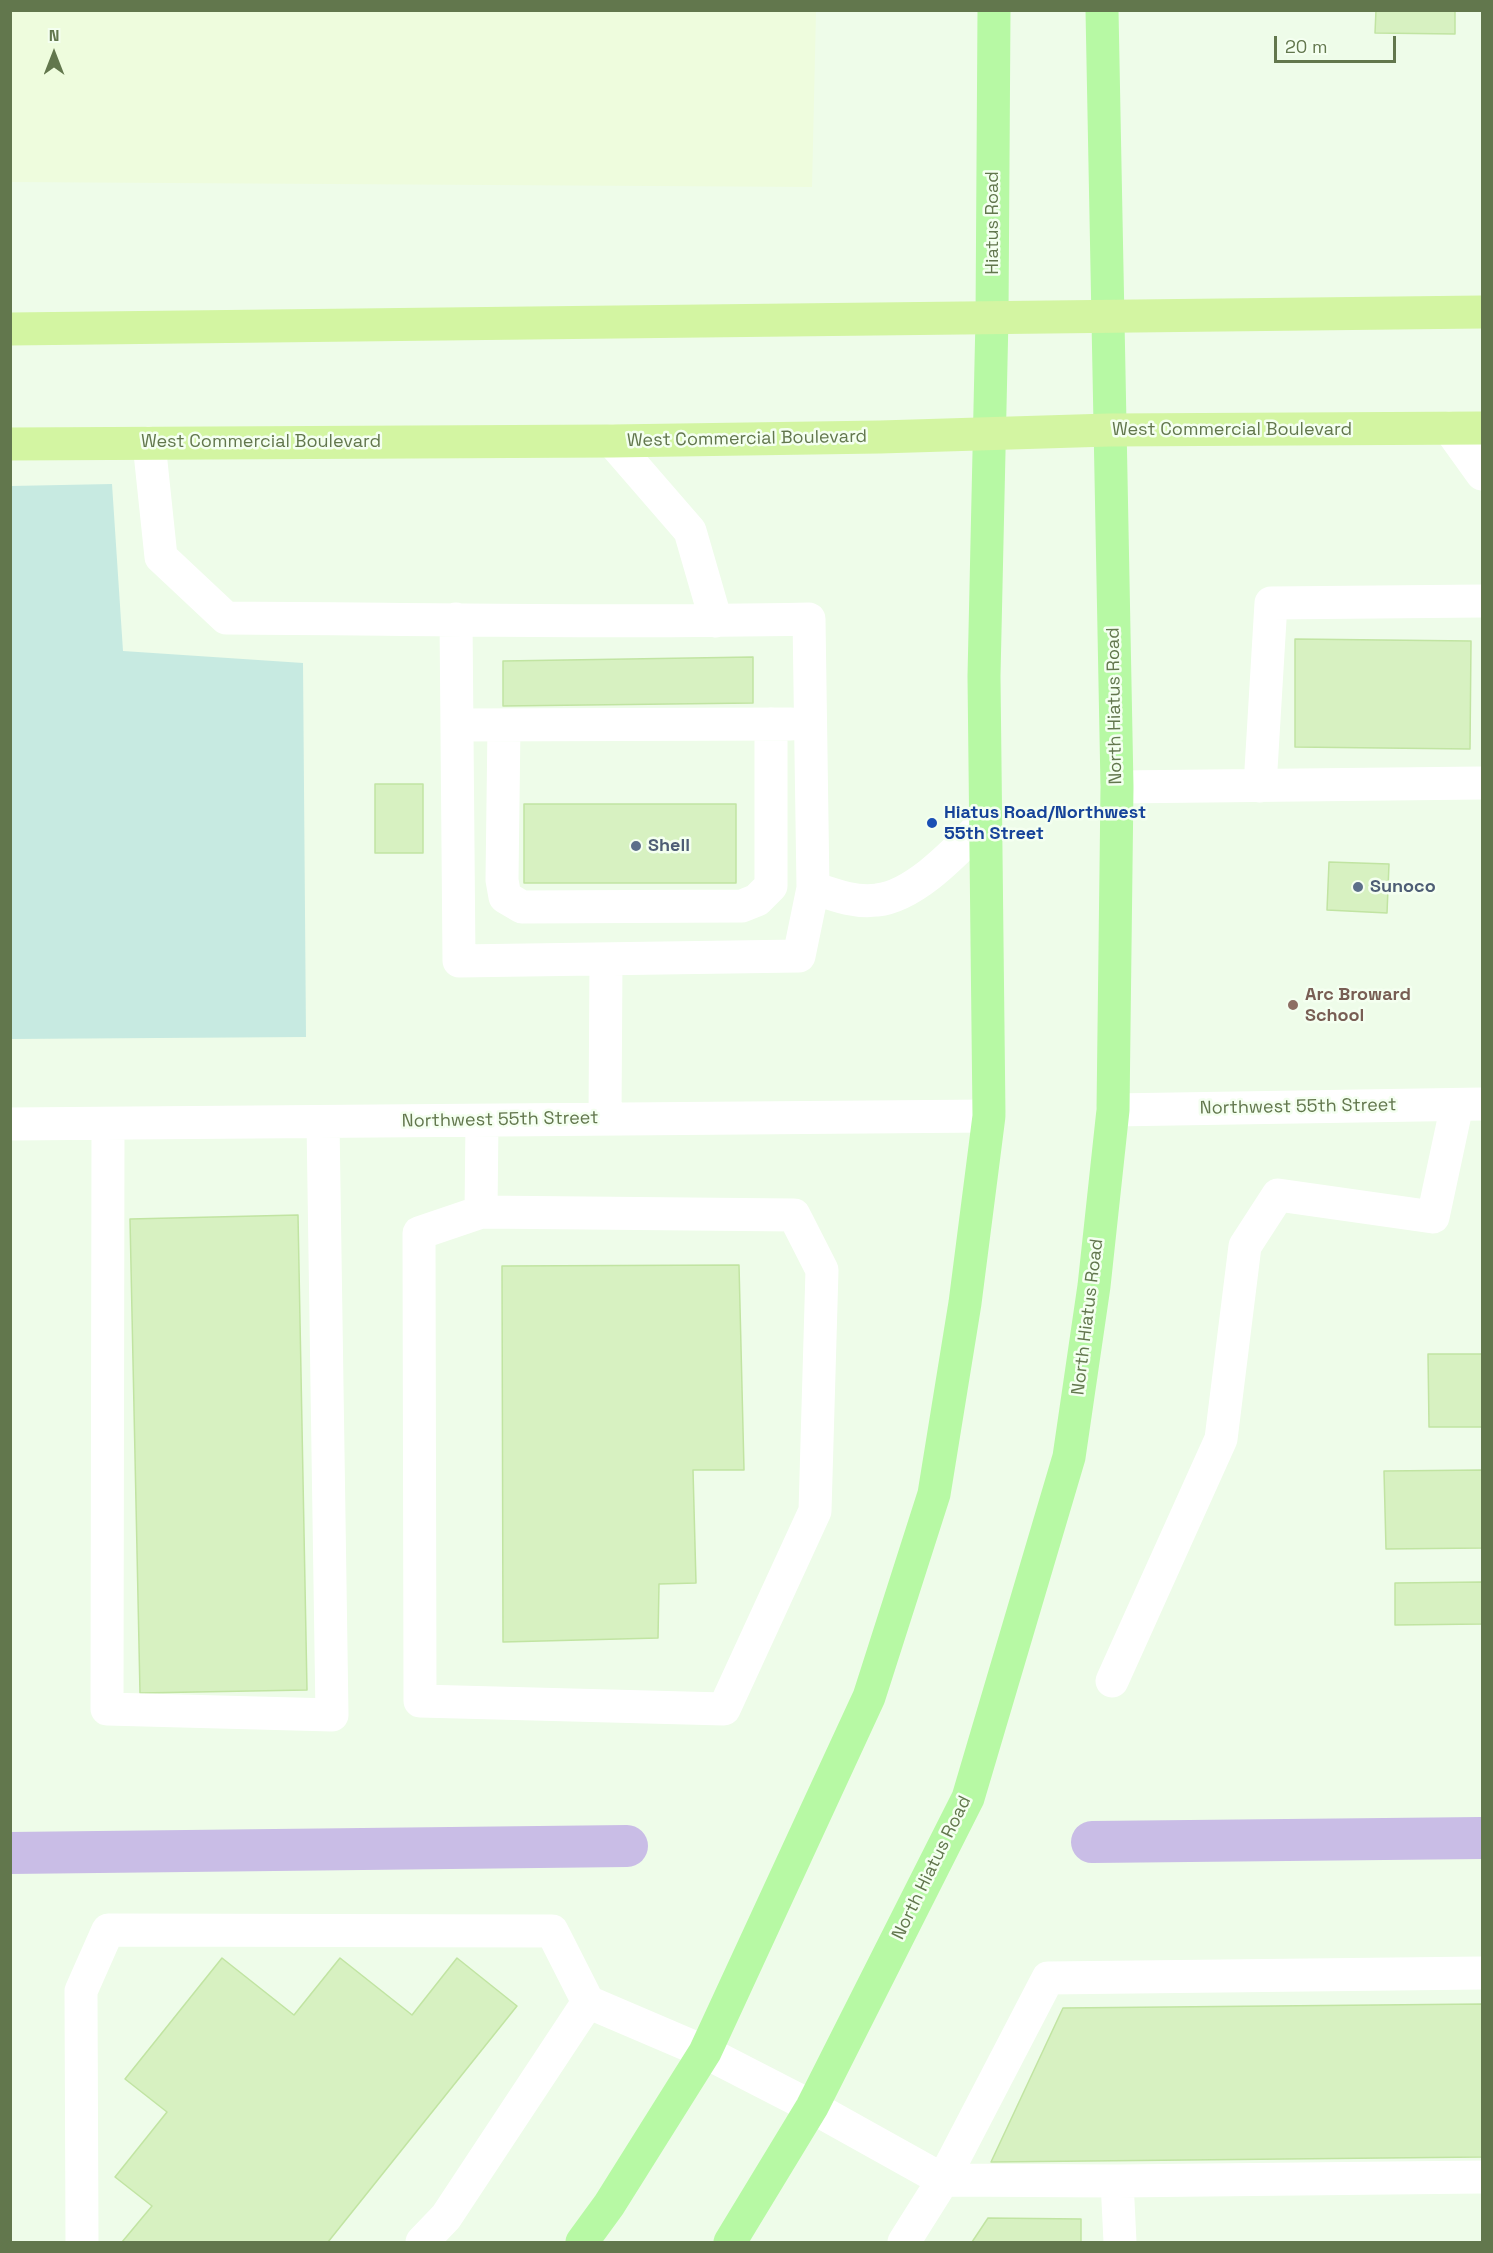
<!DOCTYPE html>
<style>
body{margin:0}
#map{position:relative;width:1493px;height:2253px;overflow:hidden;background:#eefce9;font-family:"Space Grotesk",sans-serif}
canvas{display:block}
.frame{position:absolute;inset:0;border:12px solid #62774d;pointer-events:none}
.north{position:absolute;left:24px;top:24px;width:60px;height:60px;-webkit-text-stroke:4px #f4fff0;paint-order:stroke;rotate:0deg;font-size:16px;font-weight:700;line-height:24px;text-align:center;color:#62774d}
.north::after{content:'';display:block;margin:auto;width:21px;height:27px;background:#62774d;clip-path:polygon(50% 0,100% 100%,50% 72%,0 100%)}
.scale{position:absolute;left:1274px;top:36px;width:122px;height:27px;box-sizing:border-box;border:3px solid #62774d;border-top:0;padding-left:8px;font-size:18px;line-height:21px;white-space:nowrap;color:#62774d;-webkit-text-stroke:4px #f4fff0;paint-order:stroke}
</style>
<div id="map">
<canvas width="1493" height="2253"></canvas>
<div class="frame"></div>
<div class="north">N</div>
<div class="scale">20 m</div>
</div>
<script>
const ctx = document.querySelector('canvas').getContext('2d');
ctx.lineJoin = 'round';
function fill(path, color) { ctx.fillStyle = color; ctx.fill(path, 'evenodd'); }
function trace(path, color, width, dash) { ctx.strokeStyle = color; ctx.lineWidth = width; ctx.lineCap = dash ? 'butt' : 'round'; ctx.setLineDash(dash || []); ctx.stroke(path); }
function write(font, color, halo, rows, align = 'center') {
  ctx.font = font + ' "Space Grotesk",sans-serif'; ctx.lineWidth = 5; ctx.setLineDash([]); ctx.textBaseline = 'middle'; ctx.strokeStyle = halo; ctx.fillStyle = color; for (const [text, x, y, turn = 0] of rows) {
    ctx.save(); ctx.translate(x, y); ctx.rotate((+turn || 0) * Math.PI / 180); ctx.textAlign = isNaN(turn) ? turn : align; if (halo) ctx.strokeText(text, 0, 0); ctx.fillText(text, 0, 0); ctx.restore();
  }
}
fill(new Path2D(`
 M 11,10 L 816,11 L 812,187 L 11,182 Z`), '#eefcdd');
fill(new Path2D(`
 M 112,484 L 123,651 L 303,663 L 306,1037 L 11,1039 L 11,486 Z`), '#c7eae1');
trace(new Path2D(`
 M 1092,1842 L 1482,1838
 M 10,1853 L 627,1846`), '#c9bde6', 42);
const building = new Path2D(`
 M 1376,10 L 1455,10 L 1455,34 L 1375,33 Z
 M 1295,639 L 1471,641 L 1470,749 L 1295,747 Z
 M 753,657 L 753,703 L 503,706 L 503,661 Z
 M 375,784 L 423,784 L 423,853 L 375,853 Z
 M 524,804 L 736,804 L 736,883 L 524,883 Z
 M 1329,862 L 1389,864 L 1387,913 L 1327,910 Z
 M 298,1215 L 307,1690 L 140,1693 L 130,1219 Z
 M 739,1265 L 744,1470 L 693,1470 L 696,1583 L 659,1584 L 658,1638 L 503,1642 L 502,1266 Z
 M 1428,1354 L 1482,1354 L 1482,1427 L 1429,1427 Z
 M 1482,1470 L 1482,1548 L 1386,1549 L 1384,1471 Z
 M 1482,1582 L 1482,1624 L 1395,1625 L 1395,1583 Z
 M 222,1958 L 294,2015 L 340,1958 L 412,2015 L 457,1958 L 517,2006 L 328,2242 L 122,2242 L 152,2206 L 115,2177 L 167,2112 L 125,2079 Z
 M 1482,2004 L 1482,2157 L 991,2162 L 1063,2008 Z
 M 988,2218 L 1081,2219 L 1081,2242 L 972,2242 Z`);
fill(building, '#d7f1c1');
trace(building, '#c1e4a2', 1.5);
trace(new Path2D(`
 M 1449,428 L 1482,474
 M 612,441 L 690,531 L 716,621
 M 149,443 L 161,557 L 226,618 C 420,619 615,623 809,619 L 813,888 L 799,956 L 459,961 L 456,619
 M 457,725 L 791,724
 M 504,725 L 502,880 L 505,897 L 522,907 L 742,906 L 757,900 L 771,886 L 771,724
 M 1260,786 L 1271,603 L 1482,601
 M 1117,787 L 1482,783
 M 813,888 C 834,895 855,903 877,900 C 916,896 958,849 985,822
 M 1113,1110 L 1482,1104
 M 605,1119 L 606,959
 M 10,1124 L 989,1116
 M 108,1124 L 107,1709 L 332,1715 L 323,1122
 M 481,1212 L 419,1233 L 420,1701 L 724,1709 L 815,1511 L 822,1270 L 794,1215 L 481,1212 L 482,1121
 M 1112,1681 L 1221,1439 L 1245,1246 L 1278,1195 L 1433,1217 L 1457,1105
 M 1117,2181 L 1482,2177
 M 82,2242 L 81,1991 L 108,1930 L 552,1931 L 588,2002 L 705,2052 L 812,2107 L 943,2180 L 904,2242
 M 422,2242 L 446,2217 L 588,2002
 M 1120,2242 L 1117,2181 L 943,2180 L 1048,1978 L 1482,1973`), '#fff', 33);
trace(new Path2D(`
 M 582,2242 L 609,2205 L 705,2052 L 869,1697 L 934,1494 L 965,1303 L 989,1116 L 984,676 L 992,318 L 994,10
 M 730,2242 L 812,2107 L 968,1798 L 1069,1457 L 1094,1286 L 1113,1110 L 1117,787 L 1102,10`), '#b7f9a4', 33);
trace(new Path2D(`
 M 10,329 L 1482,312
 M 10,444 L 612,441 L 880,437 L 1109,430 L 1482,428`), '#d3f5a2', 33);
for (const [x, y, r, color] of [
 [932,823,6,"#1a4fb4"],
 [636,846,6,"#5c6f8a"],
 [1358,887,6,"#5c6f8a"],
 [1293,1005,6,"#8d6e63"]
]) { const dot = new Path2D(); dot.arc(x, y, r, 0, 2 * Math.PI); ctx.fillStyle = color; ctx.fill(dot); trace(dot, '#f4fff0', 2); }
write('18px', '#62774d', '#f4fff0', [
 ["Hiatus Road",993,223,-90],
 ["West Commercial Boulevard",1232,430],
 ["West Commercial Boulevard",747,439,-1],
 ["West Commercial Boulevard",261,442],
 ["North Hiatus Road",1115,706,-91],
 ["Northwest 55th Street",1298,1107,-1],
 ["Northwest 55th Street",500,1120,-1],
 ["North Hiatus Road",1088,1317,-83],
 ["North Hiatus Road",932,1868,-64]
]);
write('bold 18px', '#164399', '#f4fff0', [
 ["Hiatus Road/Northwest",944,813],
 ["55th Street",944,834]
], 'left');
write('bold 18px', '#4e5e75', '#f4fff0', [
 ["Shell",648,846],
 ["Sunoco",1370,887]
], 'left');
write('bold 18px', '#785e54', '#f4fff0', [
 ["Arc Broward",1305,995],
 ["School",1305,1016]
], 'left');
</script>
